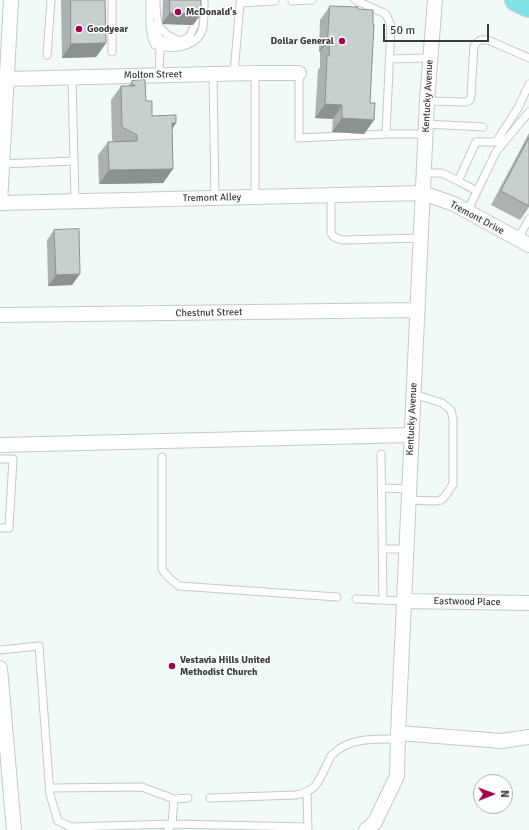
<!DOCTYPE html>
<style>
body{margin:0}
#map{position:relative;width:529px;height:830px;overflow:hidden;background:#f1f9f9;font-family:Signika,sans-serif}
canvas{display:block}
.north{position:absolute;left:473px;top:774px;width:40px;height:40px;box-sizing:border-box;background:#fff;border:1px solid #afb1b1;border-radius:50%;rotate:89deg;font-size:11px;font-weight:700;line-height:16px;text-align:center;color:#383b3b}
.north::after{content:'';display:block;margin:auto;width:14px;height:18px;background:#9f0549;clip-path:polygon(50% 0,100% 100%,50% 72%,0 100%)}
.scale{position:absolute;left:383px;top:24px;width:106px;height:18px;box-sizing:border-box;border:2px solid #383b3b;border-top:0;padding-left:5px;font-size:12px;line-height:14px;white-space:nowrap;color:#383b3b;-webkit-text-stroke:3px #fff;paint-order:stroke}
</style>
<div id="map">
<canvas width="529" height="830"></canvas>
<div class="north">N</div>
<div class="scale">50 m</div>
</div>
<script>
const ctx = document.querySelector('canvas').getContext('2d');
ctx.lineJoin = 'round';
function trace(path, color, width, dash) { ctx.strokeStyle = color; ctx.lineWidth = width; ctx.lineCap = dash ? 'butt' : 'round'; ctx.setLineDash(dash || []); ctx.stroke(path); }
function fill(path, color) { ctx.fillStyle = color; ctx.fill(path, 'evenodd'); }
function write(font, color, halo, rows, align = 'center') {
  ctx.font = font + ' Signika,sans-serif'; ctx.lineWidth = 3; ctx.setLineDash([]); ctx.textBaseline = 'middle'; ctx.strokeStyle = halo; ctx.fillStyle = color; for (const [text, x, y, turn = 0] of rows) {
    ctx.save(); ctx.translate(x, y); ctx.rotate((+turn || 0) * Math.PI / 180); ctx.textAlign = isNaN(turn) ? turn : align; if (halo) ctx.strokeText(text, 0, 0); ctx.fillText(text, 0, 0); ctx.restore();
  }
}
const lane = new Path2D(`
 M 150,0 L 150,25 L 152,38 L 155,45 C 170,50 195,48 202,31 C 205,22 204,10 204,0
 M 156,0 C 156,23 157,32 180,41 L 189,37 L 195,25 L 196,0
 M 355,0 L 386,14 L 391,26 L 386,134 L 426,134
 M 292,1 L 312,0
 M 157,24 L 158,38 L 166,42 L 179,41
 M 112,52 L 112,0
 M 47,55 L 51,0
 M 389,59 L 429,58
 M 234,73 L 240,3 L 275,1
 M 255,73 L 255,197
 M 299,73 L 299,138 L 386,134
 M 213,74 L 215,198
 M 159,75 L 160,47
 M 72,78 L 75,201
 M 427,101 L 466,102 L 470,100 L 471,96 L 474,46 C 478,40 481,39 488,40 L 529,58
 M 426,124 L 483,127
 M 2,164 L 74,161
 M 424,173 L 442,173 L 458,181
 M 477,191 L 458,181 L 476,142 L 496,142 L 518,108 L 529,84
 M 331,195 L 331,233 C 333,238 337,238 342,240 L 421,238
 M 467,212 L 496,152 L 529,112
 M 518,239 L 529,219
 M 381,454 L 383,600
 M 162,457 L 162,569 L 169,578 L 179,586 L 337,597
 M 0,459 L 13,459 L 9,528 L 0,528
 M 382,488 L 409,489
 M 408,500 L 435,501 L 441,500 L 446,495 L 453,484 L 453,419 L 451,410 L 442,403 L 413,394
 M 382,549 L 406,549
 M 356,599 L 404,601
 M 0,650 L 39,646 L 50,795 L 58,821 L 71,827 L 172,824 L 308,827
 M 50,788 L 142,787 L 174,799 L 188,798
 M 307,793 L 308,830
 M 210,798 L 296,795 C 317,791 318,782 327,764 C 329,761 330,756 333,754 C 350,737 376,739 398,739
 M 168,830 L 172,824 L 174,799`);
const street = new Path2D(`
 M 7,79 L 255,73 L 299,73
 M 0,203 L 423,193 L 454,204 L 529,245
 M 0,203 L 11,0
 M 0,315 L 418,310
 M 0,445 L 411,435
 M 404,601 L 529,603
 M 0,668 L 14,830
 M 398,733 L 502,741 L 529,737
 M 366,830 L 375,822 L 397,776 L 398,733 L 427,101 L 435,0`);
const primary = new Path2D(`
 M 516,0 L 529,6`);
trace(lane, '#c3caca', 9);
trace(street, '#c3caca', 16);
trace(primary, '#d3d4d4', 24);
trace(lane, '#fff', 7);
trace(street, '#fff', 14);
trace(primary, '#82e3e6', 22);
fill(new Path2D(`
 M 61,0 L 105,0 L 106,43 L 96,57 L 62,58 Z
 M 163,0 L 201,0 L 201,14 L 193,25 L 162,24 Z
 M 330,6 L 370,103 L 374,120 L 364,134 L 332,132 L 333,119 L 315,118 L 318,70 L 320,67 L 320,52 L 319,51 L 320,20 Z
 M 132,81 L 146,101 L 152,116 L 176,123 L 172,129 L 173,169 L 163,183 L 99,184 L 98,155 L 108,142 L 114,141 L 112,140 L 111,100 L 121,86 L 128,86 Z
 M 529,133 L 529,207 L 520,220 L 491,205 Z
 M 54,230 L 72,285 L 48,286 L 47,240 Z`), '#acb2b2');
fill(new Path2D(`
 M 170,13 L 201,14 L 193,25 L 162,24 Z
 M 328,37 L 330,38 L 320,52 L 319,51 Z
 M 106,43 L 96,57 L 62,58 L 71,44 Z
 M 325,104 L 342,105 L 333,119 L 315,118 Z
 M 342,118 L 374,120 L 364,134 L 332,132 Z
 M 172,123 L 176,123 L 167,137 Z
 M 173,169 L 163,183 L 99,184 L 109,170 Z
 M 80,274 L 72,285 L 48,286 L 56,275 Z`), '#8c9191');
const building = new Path2D(`
 M 71,0 L 105,0 L 106,43 L 71,44 Z
 M 170,0 L 201,0 L 201,14 L 170,13 Z
 M 330,6 L 358,7 L 358,9 L 373,10 L 373,25 L 374,24 L 370,103 L 375,103 L 374,120 L 342,118 L 342,105 L 325,104 L 327,56 L 329,56 L 330,38 L 328,37 Z
 M 145,80 L 146,101 L 152,101 L 152,116 L 176,115 L 176,123 L 172,123 L 173,169 L 109,170 L 108,142 L 137,141 L 137,135 L 122,127 L 121,86 L 135,86 L 135,85 L 132,85 L 132,81 Z
 M 529,138 L 529,206 L 501,191 Z
 M 79,229 L 80,274 L 56,275 L 54,230 Z`);
fill(building, '#c8cfcf');
trace(building, '#8c9191', 1);
for (const [x, y, r, color] of [
 [178,12,4,"#9f0549"],
 [79,29,4,"#9f0549"],
 [342,41,4,"#9f0549"],
 [172,666,4,"#9f0549"]
]) { const dot = new Path2D(); dot.arc(x, y, r, 0, 2 * Math.PI); ctx.fillStyle = color; ctx.fill(dot); trace(dot, '#fff', 1.5); }
write('bold 10px', '#383b3b', '#fff', [
 ["McDonald's",186,12],
 ["Goodyear",87,29],
 ["Dollar General",334,41,"right"],
 ["Vestavia Hills United",180,660],
 ["Methodist Church",180,672]
], 'left');
write('10px', '#383b3b', '#fff', [
 ["Molton Street",153,75,-1],
 ["Kentucky Avenue",428,96,-87],
 ["Tremont Alley",212,198,-1],
 ["Tremont Drive",477,218,28],
 ["Chestnut Street",209,313,-1],
 ["Kentucky Avenue",412,419,-87],
 ["Eastwood Place",467,602,1]
]);
</script>
